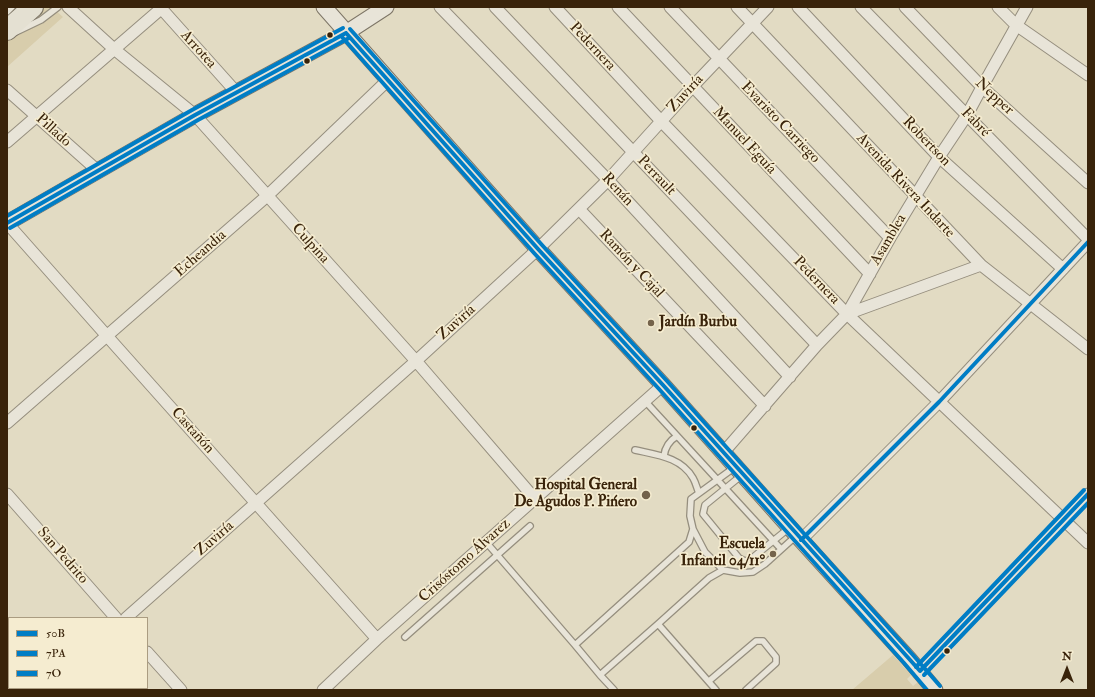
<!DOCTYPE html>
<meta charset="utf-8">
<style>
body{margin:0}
#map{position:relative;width:1095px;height:697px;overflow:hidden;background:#e2dbc3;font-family:"IM FELL Double Pica",serif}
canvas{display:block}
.frame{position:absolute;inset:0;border:8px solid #39230a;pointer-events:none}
.legend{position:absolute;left:8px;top:617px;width:140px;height:72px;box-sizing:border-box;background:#f5ecd0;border:1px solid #aa9c81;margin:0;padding:5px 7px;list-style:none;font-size:12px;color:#39230a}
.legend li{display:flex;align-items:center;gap:8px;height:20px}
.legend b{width:20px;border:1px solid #aa9c81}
.north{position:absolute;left:1047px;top:649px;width:40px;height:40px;-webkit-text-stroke:3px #f5ecd0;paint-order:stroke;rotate:0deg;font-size:11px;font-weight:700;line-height:16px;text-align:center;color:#39230a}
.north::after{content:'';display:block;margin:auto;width:14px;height:18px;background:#39230a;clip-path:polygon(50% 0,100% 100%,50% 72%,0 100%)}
</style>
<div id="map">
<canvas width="1095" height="697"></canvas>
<div class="frame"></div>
<ul class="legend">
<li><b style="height:5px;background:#007dc5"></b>50B</li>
<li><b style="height:5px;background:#007dc5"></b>7PA</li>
<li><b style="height:5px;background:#007dc5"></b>7O</li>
</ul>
<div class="north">N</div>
</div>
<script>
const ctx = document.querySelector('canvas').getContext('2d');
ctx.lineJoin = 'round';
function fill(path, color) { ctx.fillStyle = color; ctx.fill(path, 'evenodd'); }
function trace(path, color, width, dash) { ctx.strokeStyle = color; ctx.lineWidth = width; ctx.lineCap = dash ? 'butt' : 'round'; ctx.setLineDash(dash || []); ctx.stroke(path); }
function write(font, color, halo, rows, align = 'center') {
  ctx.font = font + ' "IM FELL Double Pica",serif'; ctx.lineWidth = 3.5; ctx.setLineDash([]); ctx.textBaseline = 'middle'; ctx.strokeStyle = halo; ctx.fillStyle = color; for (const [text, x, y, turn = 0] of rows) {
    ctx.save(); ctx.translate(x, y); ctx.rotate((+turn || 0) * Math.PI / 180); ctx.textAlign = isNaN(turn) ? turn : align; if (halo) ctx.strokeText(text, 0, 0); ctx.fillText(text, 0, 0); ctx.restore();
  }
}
fill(new Path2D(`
 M 7,7 L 52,7 L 63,17 L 7,67 Z
 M 893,655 L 911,675 L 907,679 L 913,686 L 918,682 L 925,690 L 852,690 Z`), '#d8cdac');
const service = new Path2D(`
 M 7,12 L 12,7
 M 16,32 L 41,20 L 58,7
 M 645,401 L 781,549
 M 635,450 C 657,455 681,457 693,478 C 696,483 697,489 699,493
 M 664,456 C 665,447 669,441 677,436
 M 735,467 L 691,499 L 690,516 L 693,529 L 689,542 L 575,645 L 600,675 L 658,624 L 709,578 L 723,570 L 740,573 L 753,572 L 765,564 L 796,536
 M 742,475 L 705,505 L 703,514 L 739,558 L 745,561 L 751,559 L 789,528
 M 693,529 L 705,552 L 723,570
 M 486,542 L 575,645
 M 658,624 L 716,690
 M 405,637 L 530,526
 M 600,675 L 614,690
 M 709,681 L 756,641 L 763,641 L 776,657 L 776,663 L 746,690`);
const minor = new Path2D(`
 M 68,7 L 114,49 L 195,115 L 416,361 L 535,499
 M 160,7 L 237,93
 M 440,7 L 608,180 L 790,377
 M 495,7 L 817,345
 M 555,7 L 661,121 L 847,314 L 1088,543
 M 618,7 L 870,274
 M 670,7 L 890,238
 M 737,7 L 981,265 L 1088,349
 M 798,7 L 939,157 L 1063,269
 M 861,7 L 1088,239
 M 905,7 L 982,87 L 1088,183
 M 998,7 L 1016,25 L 1088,75
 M 7,90 L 98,171
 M 7,142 L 163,7
 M 579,209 L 765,406
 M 7,223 L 107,336 L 377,639
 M 847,314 L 981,265
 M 7,423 L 267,196 L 388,80
 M 723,453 L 817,345 L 847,314 L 890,238 L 939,157 L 967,115 L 982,87 L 1027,7
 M 7,494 L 116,618
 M 801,540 L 939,402 L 1088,242
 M 126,618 L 416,361 L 538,249 L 608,180 L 693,86 L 768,7
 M 147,652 L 181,690
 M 920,671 L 943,648 L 1088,494
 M 44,690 L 46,688
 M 323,690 L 377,639 L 663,385`);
const secondary = new Path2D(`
 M 324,7 L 538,249 L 663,385 L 801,540 L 909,659 L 935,690
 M 7,223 L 195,115 L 346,33 L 386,7`);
const motorway = new Path2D(`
 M 7,30 L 33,7`);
trace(service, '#958e7e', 8);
trace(minor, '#958e7e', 13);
trace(secondary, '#7d7566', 17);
trace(motorway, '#7d7566', 22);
trace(service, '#e8e4d8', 5.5);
trace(minor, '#e8e4d8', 11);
trace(secondary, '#e8e4d8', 15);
trace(motorway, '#e4e0d2', 20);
trace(new Path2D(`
 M 346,33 L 538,249 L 663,385 L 920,671 L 1088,494
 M 7,223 L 195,115 L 346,33
 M 801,540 L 939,402 L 1088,242`), '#007dc5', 4);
trace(new Path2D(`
 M 342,37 L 534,253 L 659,389 L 904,663 L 927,690
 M 10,228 L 198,120 L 349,38
 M 924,675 L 1088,503`), '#007dc5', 4);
trace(new Path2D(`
 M 350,29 L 542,245 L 667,381 L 913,655 L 940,686
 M 7,216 L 192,110 L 343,28
 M 916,667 L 1084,490`), '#007dc5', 4);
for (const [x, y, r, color] of [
 [330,35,3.5,"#39230a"],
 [307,61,3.5,"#39230a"],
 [651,323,4,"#74634b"],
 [694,428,3.5,"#39230a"],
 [646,495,5,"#74634b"],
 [773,554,4,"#74634b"],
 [947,651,3.5,"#39230a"]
]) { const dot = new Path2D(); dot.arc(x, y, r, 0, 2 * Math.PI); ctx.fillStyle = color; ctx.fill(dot); trace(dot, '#f5ecd0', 1.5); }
write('15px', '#39230a', '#f5ecd0', [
 ["Pedernera",592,47,47],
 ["Arrotea",198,50,48],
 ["Zuviría",686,94,-48],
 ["Nepper",994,97,43],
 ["Evaristo Carriego",780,123,46],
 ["Fabré",975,123,46],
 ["Pillado",53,131,42],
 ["Manuel Eguía",744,141,47],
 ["Robertson",926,142,46],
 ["Perrault",656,176,46],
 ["Avenida Rivera Indarte",905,186,47],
 ["Renán",617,190,47],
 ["Asamblea",889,240,-60],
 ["Culpina",310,244,48],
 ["Echeandia",201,254,-41],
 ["Ramón y Cajal",631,264,47],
 ["Pedernera",816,281,46],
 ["Zuviría",457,323,-42],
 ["Castañón",192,431,48],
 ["Zuviría",215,539,-41],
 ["San Pedrito",62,556,49],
 ["Crisóstomo Álvarez",465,561,-42]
]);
write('bold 15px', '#39230a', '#f5ecd0', [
 ["Jardín Burbu",659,323,"left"],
 ["Hospital General",637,486],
 ["De Agudos P. Pińero",637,503],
 ["Escuela",765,545],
 ["Infantil 04/11°",765,562]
], 'right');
</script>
